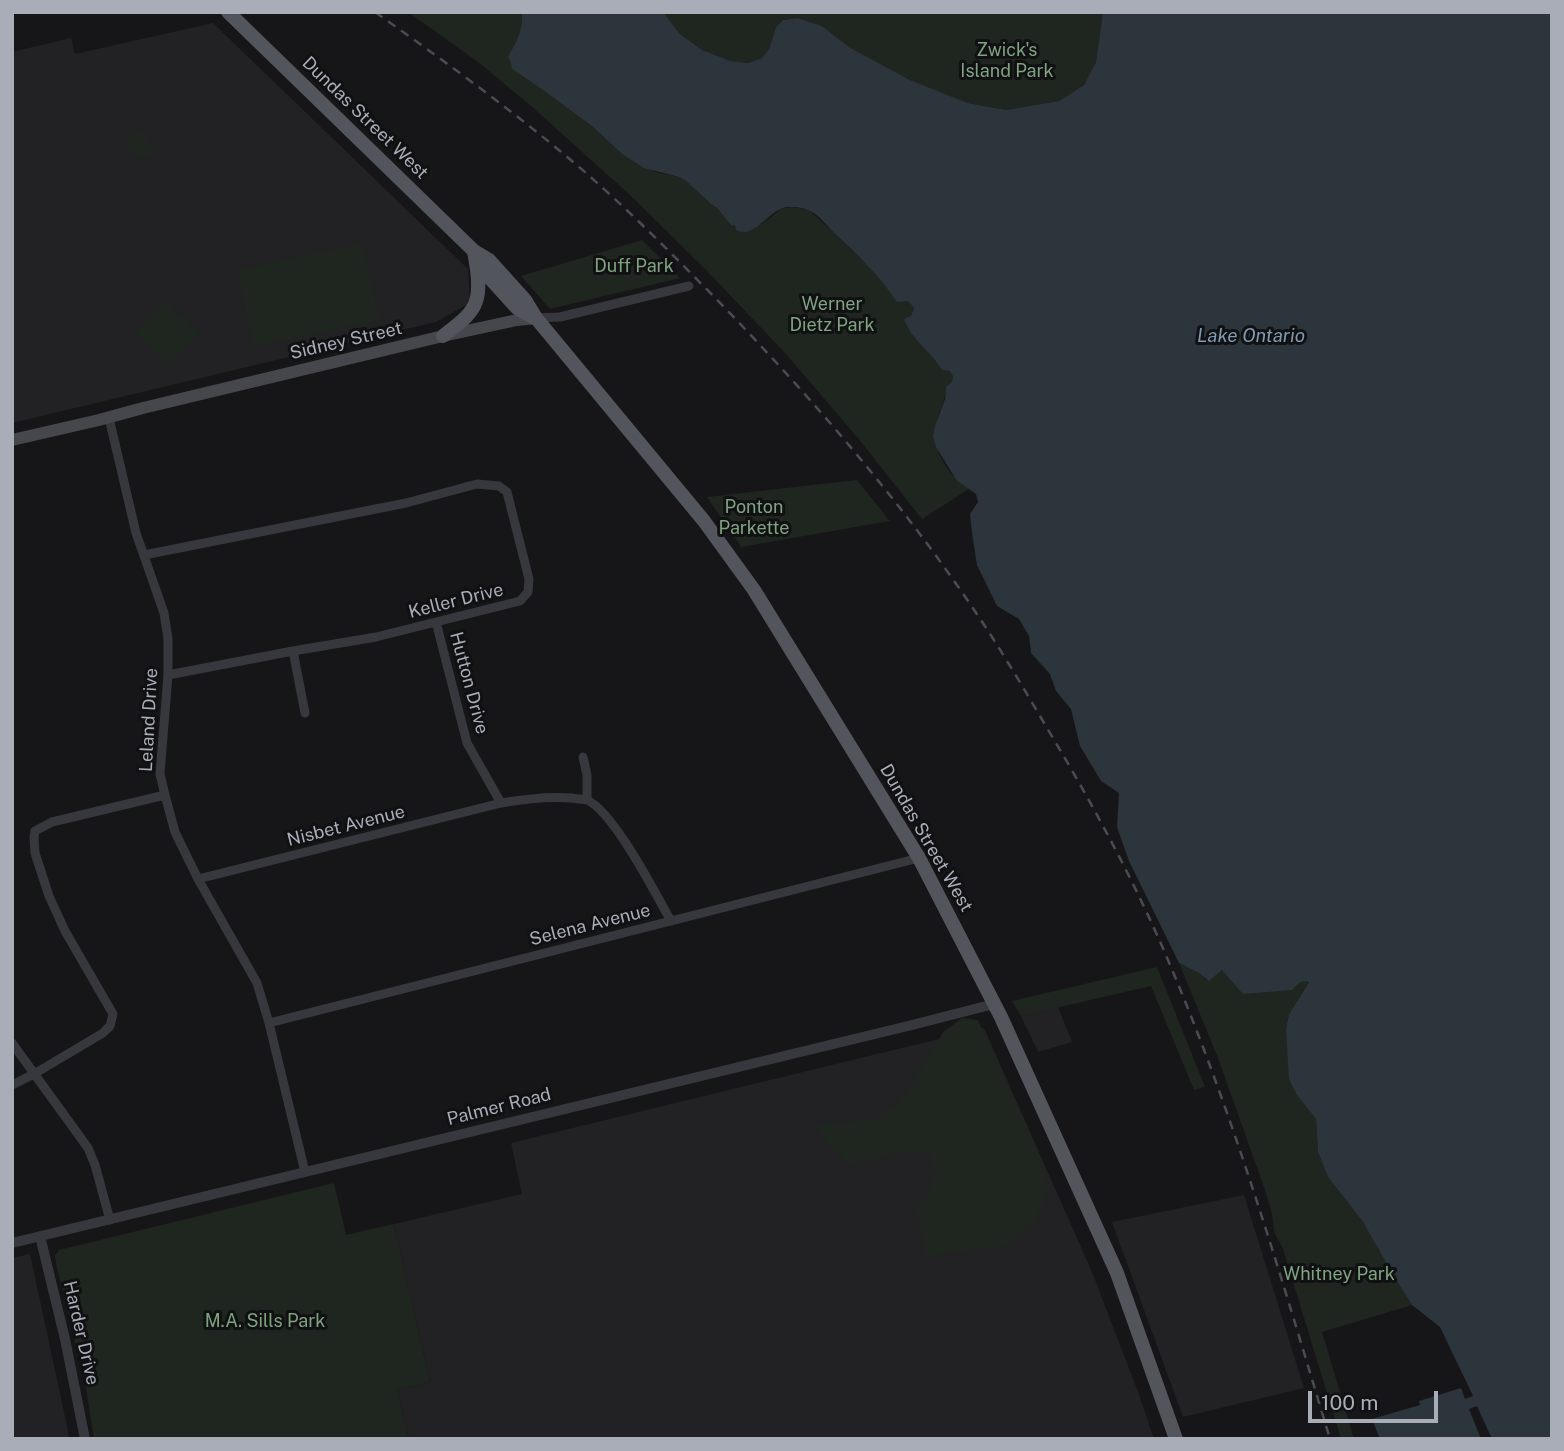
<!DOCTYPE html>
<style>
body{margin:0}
#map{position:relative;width:1564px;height:1451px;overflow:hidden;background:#161618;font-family:"Public Sans",sans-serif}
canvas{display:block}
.frame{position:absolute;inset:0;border:14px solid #a8adb8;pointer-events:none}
.scale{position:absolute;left:1308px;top:1391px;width:130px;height:32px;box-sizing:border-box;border:4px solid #a8adb8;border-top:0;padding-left:9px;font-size:21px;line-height:24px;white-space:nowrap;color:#a8adb8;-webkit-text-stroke:5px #111113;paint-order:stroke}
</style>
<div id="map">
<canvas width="1564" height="1451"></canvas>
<div class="frame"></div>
<div class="scale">100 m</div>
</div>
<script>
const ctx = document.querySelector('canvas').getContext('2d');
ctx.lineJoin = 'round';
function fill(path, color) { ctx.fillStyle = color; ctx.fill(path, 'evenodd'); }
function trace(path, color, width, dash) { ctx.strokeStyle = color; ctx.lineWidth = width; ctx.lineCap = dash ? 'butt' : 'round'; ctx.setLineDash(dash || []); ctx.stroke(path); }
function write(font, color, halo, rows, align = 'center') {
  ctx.font = font + ' "Public Sans",sans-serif'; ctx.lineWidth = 6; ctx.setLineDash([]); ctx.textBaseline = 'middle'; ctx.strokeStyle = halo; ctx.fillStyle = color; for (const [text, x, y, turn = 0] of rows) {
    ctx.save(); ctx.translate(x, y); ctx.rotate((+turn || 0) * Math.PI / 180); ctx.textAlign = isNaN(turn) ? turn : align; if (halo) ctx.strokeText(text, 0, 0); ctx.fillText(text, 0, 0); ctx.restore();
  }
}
fill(new Path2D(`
 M 213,23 L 468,269 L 470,303 L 436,322 L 12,423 L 12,52 L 71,38 L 75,54 Z
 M 1058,1007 L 1072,1042 L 1038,1052 L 1021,1016 Z
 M 984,1028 L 1092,1272 L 1140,1397 L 1154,1439 L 409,1439 L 397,1390 L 430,1382 L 394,1224 L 522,1194 L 511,1143 Z
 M 1244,1195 L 1304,1388 L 1183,1417 L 1112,1222 Z
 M 30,1254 L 67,1426 L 69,1439 L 12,1439 L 12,1258 Z`), '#222225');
fill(new Path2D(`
 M 408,12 L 522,12 C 523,29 517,42 508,56 L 512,63 L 512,69 L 543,90 L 593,127 L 622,154 L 655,172 L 679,177 L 686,181 L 711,204 L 717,208 L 736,229 L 760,225 L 781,209 L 792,207 L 809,210 L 876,273 L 886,287 L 909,301 L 914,309 L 906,325 L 909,330 L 938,363 L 942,370 L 949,371 L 953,376 L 952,382 L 946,387 C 945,401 939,411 936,424 C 930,449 949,476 969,489 L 922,519 L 857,437 L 786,354 L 707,271 L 630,195 L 531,106 L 478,62 Z
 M 663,12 L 1103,12 L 1096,62 L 1084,85 L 1059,101 L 1006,110 L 968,103 L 910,80 L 849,47 L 822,26 L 799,18 L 783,20 L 776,27 L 769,49 L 762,58 L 748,63 L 731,61 L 702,50 L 680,34 Z
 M 137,128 L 153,146 L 152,154 L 141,159 L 128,148 L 128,138 Z
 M 642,240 L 680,278 L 550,309 L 521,276 Z
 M 363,243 L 379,320 L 253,347 L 237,270 Z
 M 164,301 L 199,334 L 169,366 L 135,334 Z
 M 857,480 L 890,521 L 741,547 L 707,497 Z
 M 1179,963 L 1199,973 L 1209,981 L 1222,970 L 1299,983 L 1305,980 L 1309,981 L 1289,1014 L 1286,1029 L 1290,1079 L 1296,1094 L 1316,1119 L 1318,1152 L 1328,1177 L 1363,1222 L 1393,1275 L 1412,1305 L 1322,1332 L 1354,1439 L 1341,1439 L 1283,1249 L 1274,1232 L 1272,1213 L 1265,1190 L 1218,1058 Z
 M 1157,967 L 1205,1087 L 1194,1090 L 1151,986 L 1021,1016 L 1012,1001 Z
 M 962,1018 L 978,1020 L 1043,1162 L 1048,1191 L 1035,1222 L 1004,1247 L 958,1251 L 927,1258 L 915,1206 L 925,1198 L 935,1173 L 929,1154 L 897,1152 L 874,1161 L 849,1163 L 826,1142 L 816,1124 L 870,1120 L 898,1105 L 943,1032 Z
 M 334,1183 L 346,1235 L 394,1224 L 430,1382 L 397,1390 L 409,1439 L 94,1439 L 86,1388 L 56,1263 L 55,1255 L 59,1250 Z`), '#1e261f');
fill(new Path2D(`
 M 522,12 L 663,12 L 680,34 L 702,50 L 731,61 L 748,63 L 762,58 L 769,49 L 776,27 L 783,20 L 798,18 L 822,26 L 849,47 L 910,80 L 968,103 L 1006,110 L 1059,101 L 1084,85 L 1096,62 L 1103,12 L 1552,12 L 1552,1439 L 1492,1439 L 1477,1406 L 1469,1409 L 1481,1439 L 1380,1439 L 1372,1419 L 1420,1405 L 1419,1401 L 1461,1388 L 1465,1399 L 1473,1396 L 1440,1327 L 1412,1305 L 1393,1275 L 1363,1222 L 1328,1177 L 1318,1152 L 1316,1119 L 1296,1094 L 1289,1079 L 1286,1029 L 1289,1014 L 1309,982 C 1301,979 1297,985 1292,990 L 1243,994 L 1222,970 L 1209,981 L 1199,973 L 1179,963 L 1129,861 L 1117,827 L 1119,793 L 1101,781 L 1080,746 L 1071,709 L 1056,691 L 1050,674 L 1031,653 L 1029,636 L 1019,619 L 997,606 L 977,565 L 972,533 L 970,514 L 978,502 L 976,494 L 957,481 L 936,447 L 933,437 L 935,426 L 945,399 L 946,387 L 952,382 L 953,376 L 949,371 L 942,370 C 931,351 911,340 904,319 L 911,316 L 914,308 L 908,301 L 897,302 C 879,275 858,255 834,233 C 827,226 819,215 810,211 C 803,207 790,206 783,208 C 767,213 754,239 736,230 L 735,226 L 731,225 L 717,208 L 711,204 L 686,181 L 679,177 L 644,168 L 622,154 L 593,127 L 543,90 L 512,69 L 511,63 L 508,56 C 517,42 523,29 522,12 Z`), '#2c353c');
trace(new Path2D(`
 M 536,318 L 560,317 L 689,286
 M 109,418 L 136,533 L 164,613 L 168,639 L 168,675 L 160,774 L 165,795 L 175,832 L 198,879 L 257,983 L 269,1023 L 305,1172
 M 144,555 L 406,503 L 477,484 L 499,486 L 507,492 L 529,579 L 528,592 L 520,601 L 376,637 L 293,651 L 168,675
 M 436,622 L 467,743 L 501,803
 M 293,651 L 305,713
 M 583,757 L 587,775 L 587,800
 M 198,879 L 501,803 C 524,799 547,796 571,798 C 576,799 583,799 587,800 C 614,812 655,893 671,921
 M 269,1023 L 919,858
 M 12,1043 L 88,1148 L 95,1165 L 110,1220
 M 12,1085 L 34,1074 L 103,1033 L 110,1026 L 113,1014 L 65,931 L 49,896 L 35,853 L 34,837 L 35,831 L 52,822 L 165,795`), '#37383d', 9);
trace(new Path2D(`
 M 40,1236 L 65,1339 L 85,1439
 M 12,1243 L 912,1025 L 994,1004`), '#37383d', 10);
trace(new Path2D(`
 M 12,440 L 99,420 L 143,408 L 443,336 L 517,320 L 536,318`), '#45474d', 12);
trace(new Path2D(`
 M 228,12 L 474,251 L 489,260 L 525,300 L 536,318 L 704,521 L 754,590 L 919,858 L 1001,1017 L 1117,1273 L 1176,1439
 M 474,251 L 476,263 L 487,275 L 517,308 L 534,318
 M 443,336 C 475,312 483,304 476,263`), '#53555c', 14);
trace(new Path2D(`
 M 375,12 C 447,63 519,115 586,173 C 635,216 680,262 725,308 C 823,410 915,518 992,637 C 1011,667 1029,697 1047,728 C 1089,798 1129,871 1162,946 C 1231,1105 1280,1273 1330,1439`), '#4a4c52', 2.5, [9, 7]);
write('18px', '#7fa381', '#111113', [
 ["Zwick's",1007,50],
 ["Island Park",1007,71],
 ["Duff Park",634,266],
 ["Werner",832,304],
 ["Dietz Park",832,325],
 ["Ponton",754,507],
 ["Parkette",754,528],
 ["Whitney Park",1339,1274],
 ["M.A. Sills Park",265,1321]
]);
write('18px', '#a8adb8', '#111113', [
 ["Dundas Street West",365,118,44],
 ["Sidney Street",346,341,-13],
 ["Keller Drive",456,601,-14],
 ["Hutton Drive",469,683,75],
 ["Leland Drive",149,720,-87],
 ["Nisbet Avenue",346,826,-14],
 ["Dundas Street West",926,838,60],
 ["Selena Avenue",590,925,-14],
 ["Palmer Road",499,1107,-14],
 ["Harder Drive",81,1333,77]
]);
write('italic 19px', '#7f9bb3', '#111113', [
 ["Lake Ontario",1251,336]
]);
</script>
